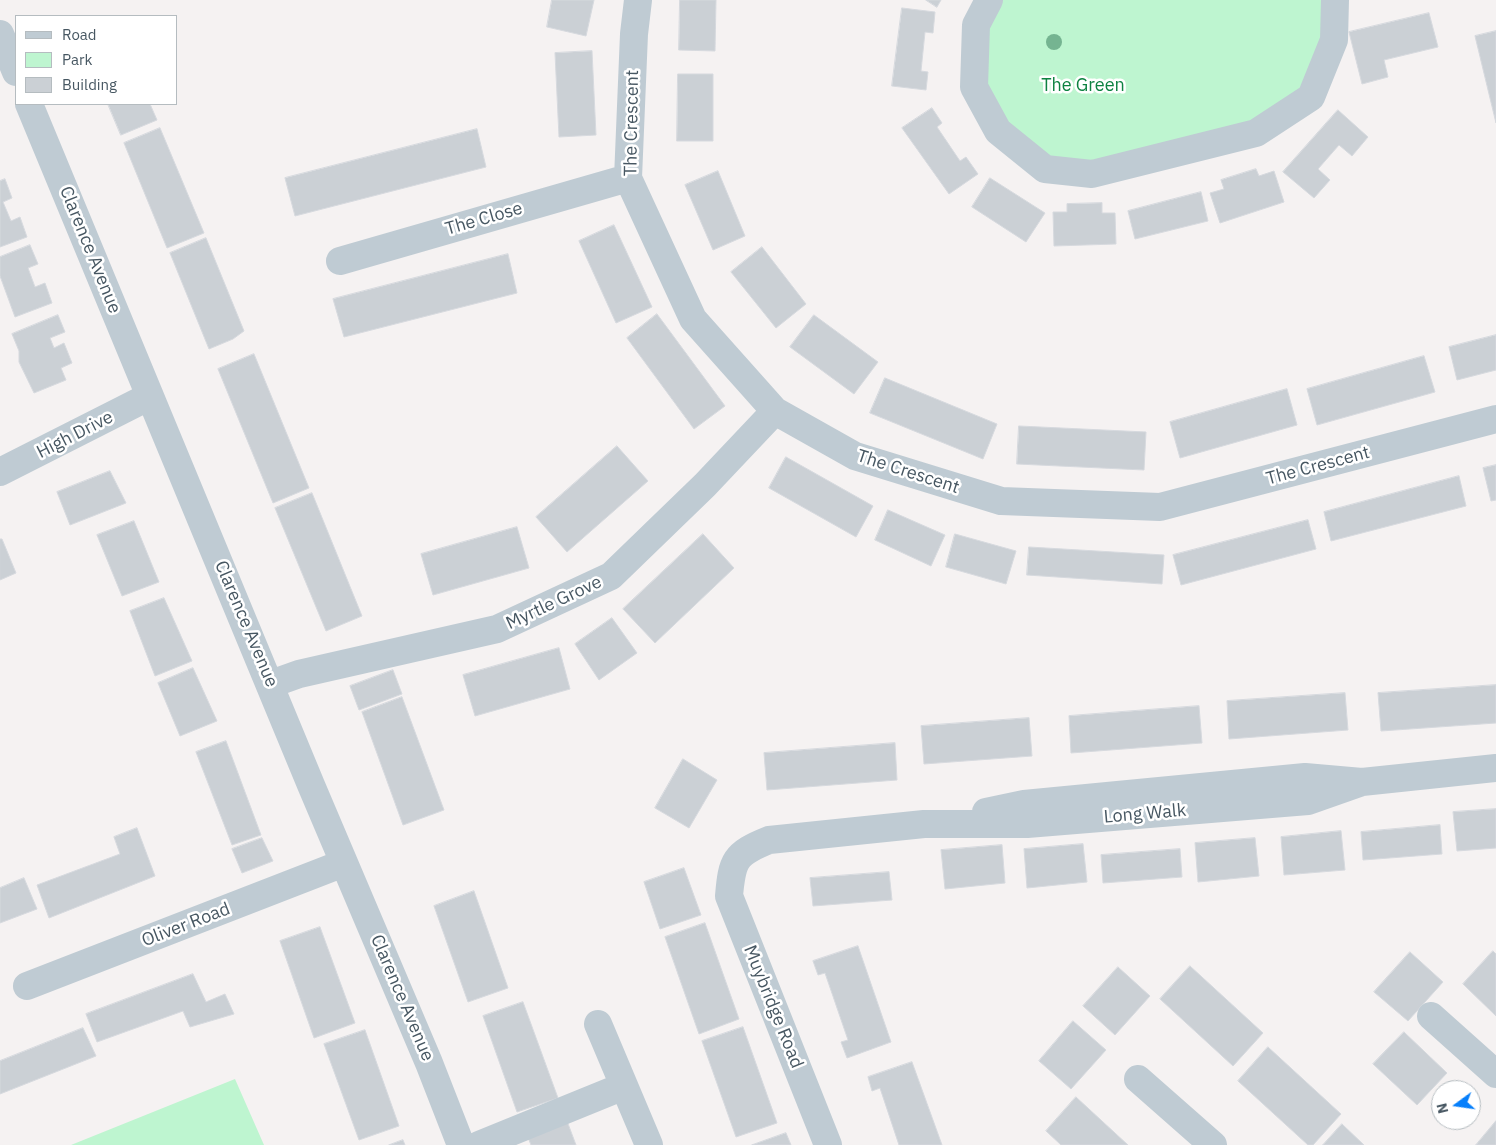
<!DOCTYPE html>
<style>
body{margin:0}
#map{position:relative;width:1496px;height:1145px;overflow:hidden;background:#f5f2f2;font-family:"IBM Plex Sans",sans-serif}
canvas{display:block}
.legend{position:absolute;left:15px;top:15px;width:162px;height:90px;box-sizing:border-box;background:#fff;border:1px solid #b5bcc0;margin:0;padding:6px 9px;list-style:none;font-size:15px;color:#475762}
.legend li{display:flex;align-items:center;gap:10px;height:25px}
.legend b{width:25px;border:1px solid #b5bcc0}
.north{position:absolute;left:1431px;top:1080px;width:50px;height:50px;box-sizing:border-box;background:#fff;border:1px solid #b5bcc0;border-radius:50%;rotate:256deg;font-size:14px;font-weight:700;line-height:20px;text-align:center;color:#475762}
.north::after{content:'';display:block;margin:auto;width:18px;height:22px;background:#067ffb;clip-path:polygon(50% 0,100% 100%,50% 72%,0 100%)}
</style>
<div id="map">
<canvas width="1496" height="1145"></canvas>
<ul class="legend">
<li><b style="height:6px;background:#bfcbd3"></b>Road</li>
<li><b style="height:14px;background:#bef5d0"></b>Park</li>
<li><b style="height:14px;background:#cbd0d5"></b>Building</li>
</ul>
<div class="north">N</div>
</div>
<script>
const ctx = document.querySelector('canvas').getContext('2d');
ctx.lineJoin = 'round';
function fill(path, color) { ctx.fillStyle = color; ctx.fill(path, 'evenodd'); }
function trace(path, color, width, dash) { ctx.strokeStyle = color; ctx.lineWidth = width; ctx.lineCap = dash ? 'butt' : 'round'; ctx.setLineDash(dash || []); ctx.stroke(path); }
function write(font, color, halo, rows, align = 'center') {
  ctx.font = font + ' "IBM Plex Sans",sans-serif'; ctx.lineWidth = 5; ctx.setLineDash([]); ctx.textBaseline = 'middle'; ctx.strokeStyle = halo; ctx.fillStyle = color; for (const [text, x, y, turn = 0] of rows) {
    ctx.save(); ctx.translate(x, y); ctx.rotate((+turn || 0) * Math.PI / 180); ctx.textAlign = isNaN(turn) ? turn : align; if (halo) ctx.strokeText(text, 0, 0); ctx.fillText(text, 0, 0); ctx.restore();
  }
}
fill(new Path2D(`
 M 989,0 L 1335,0 L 1311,97 L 1256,133 L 1045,169 L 974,87 Z
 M 235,1079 L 264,1145 L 71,1145 Z`), '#bef5d0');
const building = new Path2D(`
 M 552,0 L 594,0 L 586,36 L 547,27 Z
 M 680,0 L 716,0 L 715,51 L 679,50 Z
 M 926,0 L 941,0 L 937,7 Z
 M 902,8 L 935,12 L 933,33 L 925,32 L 921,71 L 928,72 L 926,90 L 892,86 Z
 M 1429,13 L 1438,47 L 1384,60 L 1388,77 L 1362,84 L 1349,32 Z
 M 1496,31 L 1496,123 L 1475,36 Z
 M 592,51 L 596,135 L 559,137 L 555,53 Z
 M 678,74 L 713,74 L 713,141 L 677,141 Z
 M 108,104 L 150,104 L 157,120 L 121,135 Z
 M 932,108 L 942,123 L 937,127 L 960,161 L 966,157 L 978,174 L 949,194 L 902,128 Z
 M 1338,110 L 1368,137 L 1352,156 L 1339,145 L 1318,169 L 1330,180 L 1314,198 L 1283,172 Z
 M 160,128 L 204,233 L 167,248 L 124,143 Z
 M 477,129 L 486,167 L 295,216 L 285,178 Z
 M 1256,169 L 1259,176 L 1274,171 L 1284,202 L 1220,223 L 1210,193 L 1224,189 L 1221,180 Z
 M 718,171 L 745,236 L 713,250 L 685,185 Z
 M 990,178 L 1045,213 L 1026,242 L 972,207 Z
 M 5,179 L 12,198 L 3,202 L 11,221 L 20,217 L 27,237 L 0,247 L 0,181 Z
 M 1201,192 L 1208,221 L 1135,239 L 1128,211 Z
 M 1102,203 L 1102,213 L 1115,213 L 1116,244 L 1054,246 L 1053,212 L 1067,212 L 1067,204 Z
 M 614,225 L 652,307 L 616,323 L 579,241 Z
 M 206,238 L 244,331 L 233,339 L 209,349 L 170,253 Z
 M 30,245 L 38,264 L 28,268 L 35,287 L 45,283 L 52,303 L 15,317 L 0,276 L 0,257 Z
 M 762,247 L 806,304 L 776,328 L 731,272 Z
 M 508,254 L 517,293 L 344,337 L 333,299 Z
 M 657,314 L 725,406 L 694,429 L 627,338 Z
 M 58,315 L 65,332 L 50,338 L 54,348 L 64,343 L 72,363 L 61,368 L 66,380 L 34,393 L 19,362 L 19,351 L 12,334 Z
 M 814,315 L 878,362 L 854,394 L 790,347 Z
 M 1496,335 L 1496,370 L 1457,380 L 1449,347 Z
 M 254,354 L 309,488 L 273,503 L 218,369 Z
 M 1424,356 L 1435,392 L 1317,425 L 1307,389 Z
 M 885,378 L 997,424 L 983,459 L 870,413 Z
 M 1287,389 L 1297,425 L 1180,458 L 1170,422 Z
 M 1019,426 L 1146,432 L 1144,470 L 1017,464 Z
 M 617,446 L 648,481 L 567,552 L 536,517 Z
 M 786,457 L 873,506 L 856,537 L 769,488 Z
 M 1496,465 L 1496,500 L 1491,501 L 1483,468 Z
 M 110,471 L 126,503 L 70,525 L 57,492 Z
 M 1459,476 L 1466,506 L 1331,541 L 1324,512 Z
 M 312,493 L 362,616 L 326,631 L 275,508 Z
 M 888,510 L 945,535 L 931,566 L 875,540 Z
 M 1308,520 L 1316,549 L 1181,585 L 1173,555 Z
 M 134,521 L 159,582 L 122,596 L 97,535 Z
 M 517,527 L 529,568 L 433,595 L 421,554 Z
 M 703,534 L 734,568 L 655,643 L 623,609 Z
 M 955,534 L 1016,551 L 1006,584 L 946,567 Z
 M 0,539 L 2,539 L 16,573 L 0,580 Z
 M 1029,547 L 1164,555 L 1162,584 L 1027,575 Z
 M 164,598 L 192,661 L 155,676 L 130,611 Z
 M 612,618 L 637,653 L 599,680 L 575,644 Z
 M 559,648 L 570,689 L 475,716 L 463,675 Z
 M 193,668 L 217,721 L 180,736 L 158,683 Z
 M 393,670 L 402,694 L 359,710 L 350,686 Z
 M 1496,685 L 1496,723 L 1381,731 L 1378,693 Z
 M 1345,693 L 1348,730 L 1229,739 L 1227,701 Z
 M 402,697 L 444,810 L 403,825 L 362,712 Z
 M 1199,706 L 1202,743 L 1071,753 L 1069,716 Z
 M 1029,718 L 1032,756 L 924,764 L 921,726 Z
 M 226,741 L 261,835 L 232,845 L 196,752 Z
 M 895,743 L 897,780 L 767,790 L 764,753 Z
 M 683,759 L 717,780 L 689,828 L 655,808 Z
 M 1496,809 L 1496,848 L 1457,851 L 1453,812 Z
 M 1440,825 L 1442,854 L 1363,860 L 1361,832 Z
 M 137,828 L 155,876 L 49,918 L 37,885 L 120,854 L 114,837 Z
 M 1341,831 L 1345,870 L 1284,875 L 1281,837 Z
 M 262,838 L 273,861 L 242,873 L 232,849 Z
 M 1255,838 L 1259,876 L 1198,882 L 1195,843 Z
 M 1083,844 L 1087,882 L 1027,888 L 1024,849 Z
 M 1002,845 L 1005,883 L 945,889 L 941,850 Z
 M 1180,849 L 1182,877 L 1103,883 L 1101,855 Z
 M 684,868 L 701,915 L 660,929 L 644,882 Z
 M 889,872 L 892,900 L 813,906 L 810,878 Z
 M 24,878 L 37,909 L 0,923 L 0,888 Z
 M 474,891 L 508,988 L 468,1002 L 434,906 Z
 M 705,923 L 739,1019 L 699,1034 L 665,937 Z
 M 320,927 L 355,1023 L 314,1038 L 280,941 Z
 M 858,946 L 891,1042 L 847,1058 L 841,1042 L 848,1040 L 825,973 L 818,975 L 813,961 Z
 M 1493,951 L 1496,954 L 1496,1016 L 1463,984 Z
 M 1410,952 L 1443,982 L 1408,1021 L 1374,992 Z
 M 1190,966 L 1263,1033 L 1233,1066 L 1160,999 Z
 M 1118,967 L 1150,996 L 1115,1035 L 1083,1006 Z
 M 193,974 L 206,1002 L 225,994 L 234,1014 L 190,1027 L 183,1011 L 97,1042 L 86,1014 Z
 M 523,1002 L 558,1098 L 517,1112 L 483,1016 Z
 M 1073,1021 L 1106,1050 L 1071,1089 L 1039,1061 Z
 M 743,1027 L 777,1123 L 736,1137 L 702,1041 Z
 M 83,1028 L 96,1056 L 0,1094 L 0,1061 Z
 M 365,1030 L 399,1126 L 359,1140 L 324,1044 Z
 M 1404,1032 L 1447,1073 L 1417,1105 L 1373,1064 Z
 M 1268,1047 L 1341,1114 L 1313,1145 L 1308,1145 L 1238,1081 Z
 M 912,1062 L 942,1145 L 899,1145 L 880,1088 L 872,1091 L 868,1077 Z
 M 1076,1097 L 1128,1145 L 1061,1145 L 1046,1131 Z
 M 567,1121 L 576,1145 L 531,1145 L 527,1135 Z
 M 1496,1121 L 1496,1145 L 1476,1145 Z
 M 1342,1124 L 1364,1145 L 1323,1145 Z
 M 786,1133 L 791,1145 L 752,1145 Z
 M 403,1140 L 405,1145 L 389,1145 Z`);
fill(building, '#cbd0d5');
trace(building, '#d6d9de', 1);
trace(new Path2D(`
 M 638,0 L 634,34 L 628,178 L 693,319 L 775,411 L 855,456 L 1001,501 L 1160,507 L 1496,419
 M 989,0 L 976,25 L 974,87 L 998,131 L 1045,169 L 1092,174 L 1256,133 L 1311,97 L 1334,40 L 1335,0
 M 0,34 L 16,72
 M 29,104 L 311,785 L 429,1063 L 461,1145
 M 340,261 L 628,178
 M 0,472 L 150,396
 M 271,684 L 299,674 L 497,629 L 611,576 L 705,485 L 775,411
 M 986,812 L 1024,804 L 1305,777 L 1362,782 L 1496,768
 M 27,986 L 344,863
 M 1431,1016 L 1496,1074
 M 598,1024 L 649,1145
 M 1138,1079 L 1213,1145
 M 479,1145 L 624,1086
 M 828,1145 L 729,896 C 732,861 734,854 769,840 L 924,824 L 1027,824 L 1308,801 L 1362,782`), '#bfcbd3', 28);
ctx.fillStyle = '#75b491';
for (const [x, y] of [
 [1054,42]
]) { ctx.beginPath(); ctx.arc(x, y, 8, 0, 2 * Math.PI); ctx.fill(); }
write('18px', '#0d8241', '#fff', [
 ["The Green",1083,86]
]);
write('18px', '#475762', '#fff', [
 ["The Crescent",632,123,-89],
 ["The Close",484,219,-16],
 ["Clarence Avenue",90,250,68],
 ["High Drive",75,435,-27],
 ["The Crescent",1318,466,-15],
 ["The Crescent",908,472,18],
 ["Myrtle Grove",554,603,-25],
 ["Clarence Avenue",246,624,67],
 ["Long Walk",1145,814,-5],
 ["Oliver Road",186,925,-21],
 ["Clarence Avenue",402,998,67],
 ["Muybridge Road",773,1007,68]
]);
</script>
